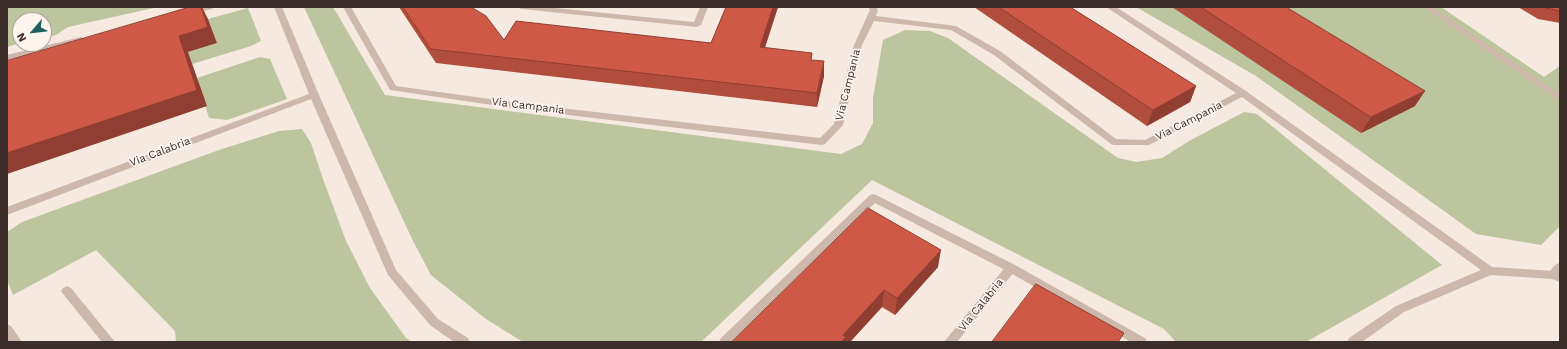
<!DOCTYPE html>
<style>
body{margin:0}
#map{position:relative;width:1567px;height:349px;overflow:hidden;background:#f5e9e0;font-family:"Work Sans",sans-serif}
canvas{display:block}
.frame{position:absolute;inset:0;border:8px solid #3c2e2a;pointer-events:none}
.north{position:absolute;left:12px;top:12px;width:40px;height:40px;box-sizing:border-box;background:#fcf4ed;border:1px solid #afa59f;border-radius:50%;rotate:242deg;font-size:11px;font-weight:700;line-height:16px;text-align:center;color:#3c2e2a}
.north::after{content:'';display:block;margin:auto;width:14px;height:18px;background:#1c615e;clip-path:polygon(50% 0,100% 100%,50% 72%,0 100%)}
</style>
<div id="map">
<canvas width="1567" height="349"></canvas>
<div class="frame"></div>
<div class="north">N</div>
</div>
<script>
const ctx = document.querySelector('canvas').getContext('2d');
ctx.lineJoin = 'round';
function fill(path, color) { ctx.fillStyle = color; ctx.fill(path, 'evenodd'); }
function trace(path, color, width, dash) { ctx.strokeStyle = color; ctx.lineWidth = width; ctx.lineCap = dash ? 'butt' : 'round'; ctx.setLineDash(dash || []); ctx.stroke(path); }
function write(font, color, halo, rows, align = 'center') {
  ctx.font = font + ' "Work Sans",sans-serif'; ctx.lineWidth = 3.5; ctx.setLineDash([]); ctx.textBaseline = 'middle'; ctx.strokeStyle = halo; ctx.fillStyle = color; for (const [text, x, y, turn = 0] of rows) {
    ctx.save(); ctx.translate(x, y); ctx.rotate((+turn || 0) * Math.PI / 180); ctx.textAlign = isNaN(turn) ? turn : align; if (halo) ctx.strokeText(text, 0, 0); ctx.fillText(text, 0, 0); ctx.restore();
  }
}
fill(new Path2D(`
 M 7,7 L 158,7 L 68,27 L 56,35 L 44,38 L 44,20 L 20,20 L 20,43 L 7,47 Z
 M 304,7 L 333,7 L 385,95 L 841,154 L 862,144 L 873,123 L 873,98 L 883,40 L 905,30 L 930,31 L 948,38 L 1118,158 L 1136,162 L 1162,158 L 1189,141 L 1244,112 L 1257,114 L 1442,265 L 1306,342 L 1176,342 L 1164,329 L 872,180 L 701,342 L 523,342 L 486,319 L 431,275 L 413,241 Z
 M 1136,7 L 1441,7 L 1544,77 L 1560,66 L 1560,226 L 1541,245 L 1476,234 L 1256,76 Z
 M 248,8 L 261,41 L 251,46 L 192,64 L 188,52 L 217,43 L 208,19 Z
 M 260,57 L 270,59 L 287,99 L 227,120 L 209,118 L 197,78 Z
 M 302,129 L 311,143 L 323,179 L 346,241 L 370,288 L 406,338 L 412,342 L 176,342 L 175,331 L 96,250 L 13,295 L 7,280 L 7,232 L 22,222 L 219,150 L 279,131 Z`), '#bcc59e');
fill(new Path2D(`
 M 1423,7 L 1432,7 L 1560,94 L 1560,101 Z
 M 874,194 L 1015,265 L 1145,338 L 1147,342 L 1131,342 L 1007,271 L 875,203 L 733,342 L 719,342 L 721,338 L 870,195 Z
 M 1560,263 L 1560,275 L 1554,279 L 1550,278 L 1548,275 C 1551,270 1554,264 1560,263 Z
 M 67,286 L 71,288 L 115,342 L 102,342 L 63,294 L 61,291 L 63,288 Z`), '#ceb7ab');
fill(new Path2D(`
 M 199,7 L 213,7 L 212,9 L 189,14 L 185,12 L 186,10 Z
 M 274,7 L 282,7 L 319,95 L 396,270 L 438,319 L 468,338 L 470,342 L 454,342 L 430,325 L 388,275 L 311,99 L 7,215 L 7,207 L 309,94 Z
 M 343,7 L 351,7 L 396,86 L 526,104 L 820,138 L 834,124 L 854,45 L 870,10 L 868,7 L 876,7 L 878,10 L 876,16 L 956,26 L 1000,51 L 1116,139 L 1145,140 L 1236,93 L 1106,7 L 1116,7 L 1246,91 L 1492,267 L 1554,271 L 1560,273 L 1560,282 L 1552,279 L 1491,275 L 1404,312 L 1362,342 L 1347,342 L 1349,338 L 1396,306 L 1481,270 L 1242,97 L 1149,145 L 1114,145 L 1111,144 L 994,55 L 951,30 L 874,21 L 862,45 L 843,125 L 825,144 L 822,145 L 526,110 L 390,90 Z
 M 517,7 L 545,7 L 694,22 L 700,7 L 708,7 L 701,25 L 697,27 L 521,9 Z
 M 81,37 L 85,40 L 84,42 L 7,61 L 7,55 Z
 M 1011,264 L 1015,265 L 1017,268 L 1015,271 L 957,342 L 944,342 L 1007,265 Z
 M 7,324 L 11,326 L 22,342 L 9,342 L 7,339 Z`), '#ceb7ab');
fill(new Path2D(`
 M 399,7 L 471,7 L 504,40 L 711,43 L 726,7 L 778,7 L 765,48 L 812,60 L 824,76 L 817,107 L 436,63 Z
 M 974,7 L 1070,7 L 1196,86 L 1190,102 L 1147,126 Z
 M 1172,7 L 1286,7 L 1415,106 L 1361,133 Z
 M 1518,7 L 1560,7 L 1560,23 L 1538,19 Z
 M 938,267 L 895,315 L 882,307 L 850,342 L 732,342 Z`), '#b04d3c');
fill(new Path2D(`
 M 201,7 L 202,7 L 208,19 L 217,43 L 188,52 L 207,106 L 7,174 L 7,153 L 179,36 Z
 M 773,7 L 778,7 L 760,61 L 760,47 Z
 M 824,61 L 824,76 L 817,107 L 817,93 Z
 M 1196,86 L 1190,102 L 1147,126 L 1153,110 Z
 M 1425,91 L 1415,106 L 1361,133 L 1371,117 Z
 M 941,250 L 938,267 L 895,315 L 897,298 Z
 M 884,290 L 882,307 L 850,342 L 841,342 L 843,335 Z`), '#903e31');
const building = new Path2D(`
 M 190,7 L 201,7 L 208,27 L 179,36 L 197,90 L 7,153 L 7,61 Z
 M 403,7 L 471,7 L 486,16 L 504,40 L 516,21 L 711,43 L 726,7 L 773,7 L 760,47 L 812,53 L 811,60 L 824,61 L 817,93 L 431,49 Z
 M 999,7 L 1070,7 L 1196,86 L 1153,110 Z
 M 1201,7 L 1286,7 L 1425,91 L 1371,117 Z
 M 1544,7 L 1560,7 L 1560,11 L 1546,8 Z
 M 868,208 L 941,250 L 897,298 L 884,290 L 843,335 L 846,337 L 841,342 L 732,342 Z
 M 1036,284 L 1124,333 L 1118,342 L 992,342 Z`);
fill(building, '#cd5946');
trace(building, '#903e31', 1);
write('11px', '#3c2e2a', '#fcf4ed', [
 ["Via Campania",848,85,-76],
 ["Via Campania",528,106,7],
 ["Via Campania",1189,121,-27],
 ["Via Calabria",160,152,-21],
 ["Via Calabria",981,305,-51]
]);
</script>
